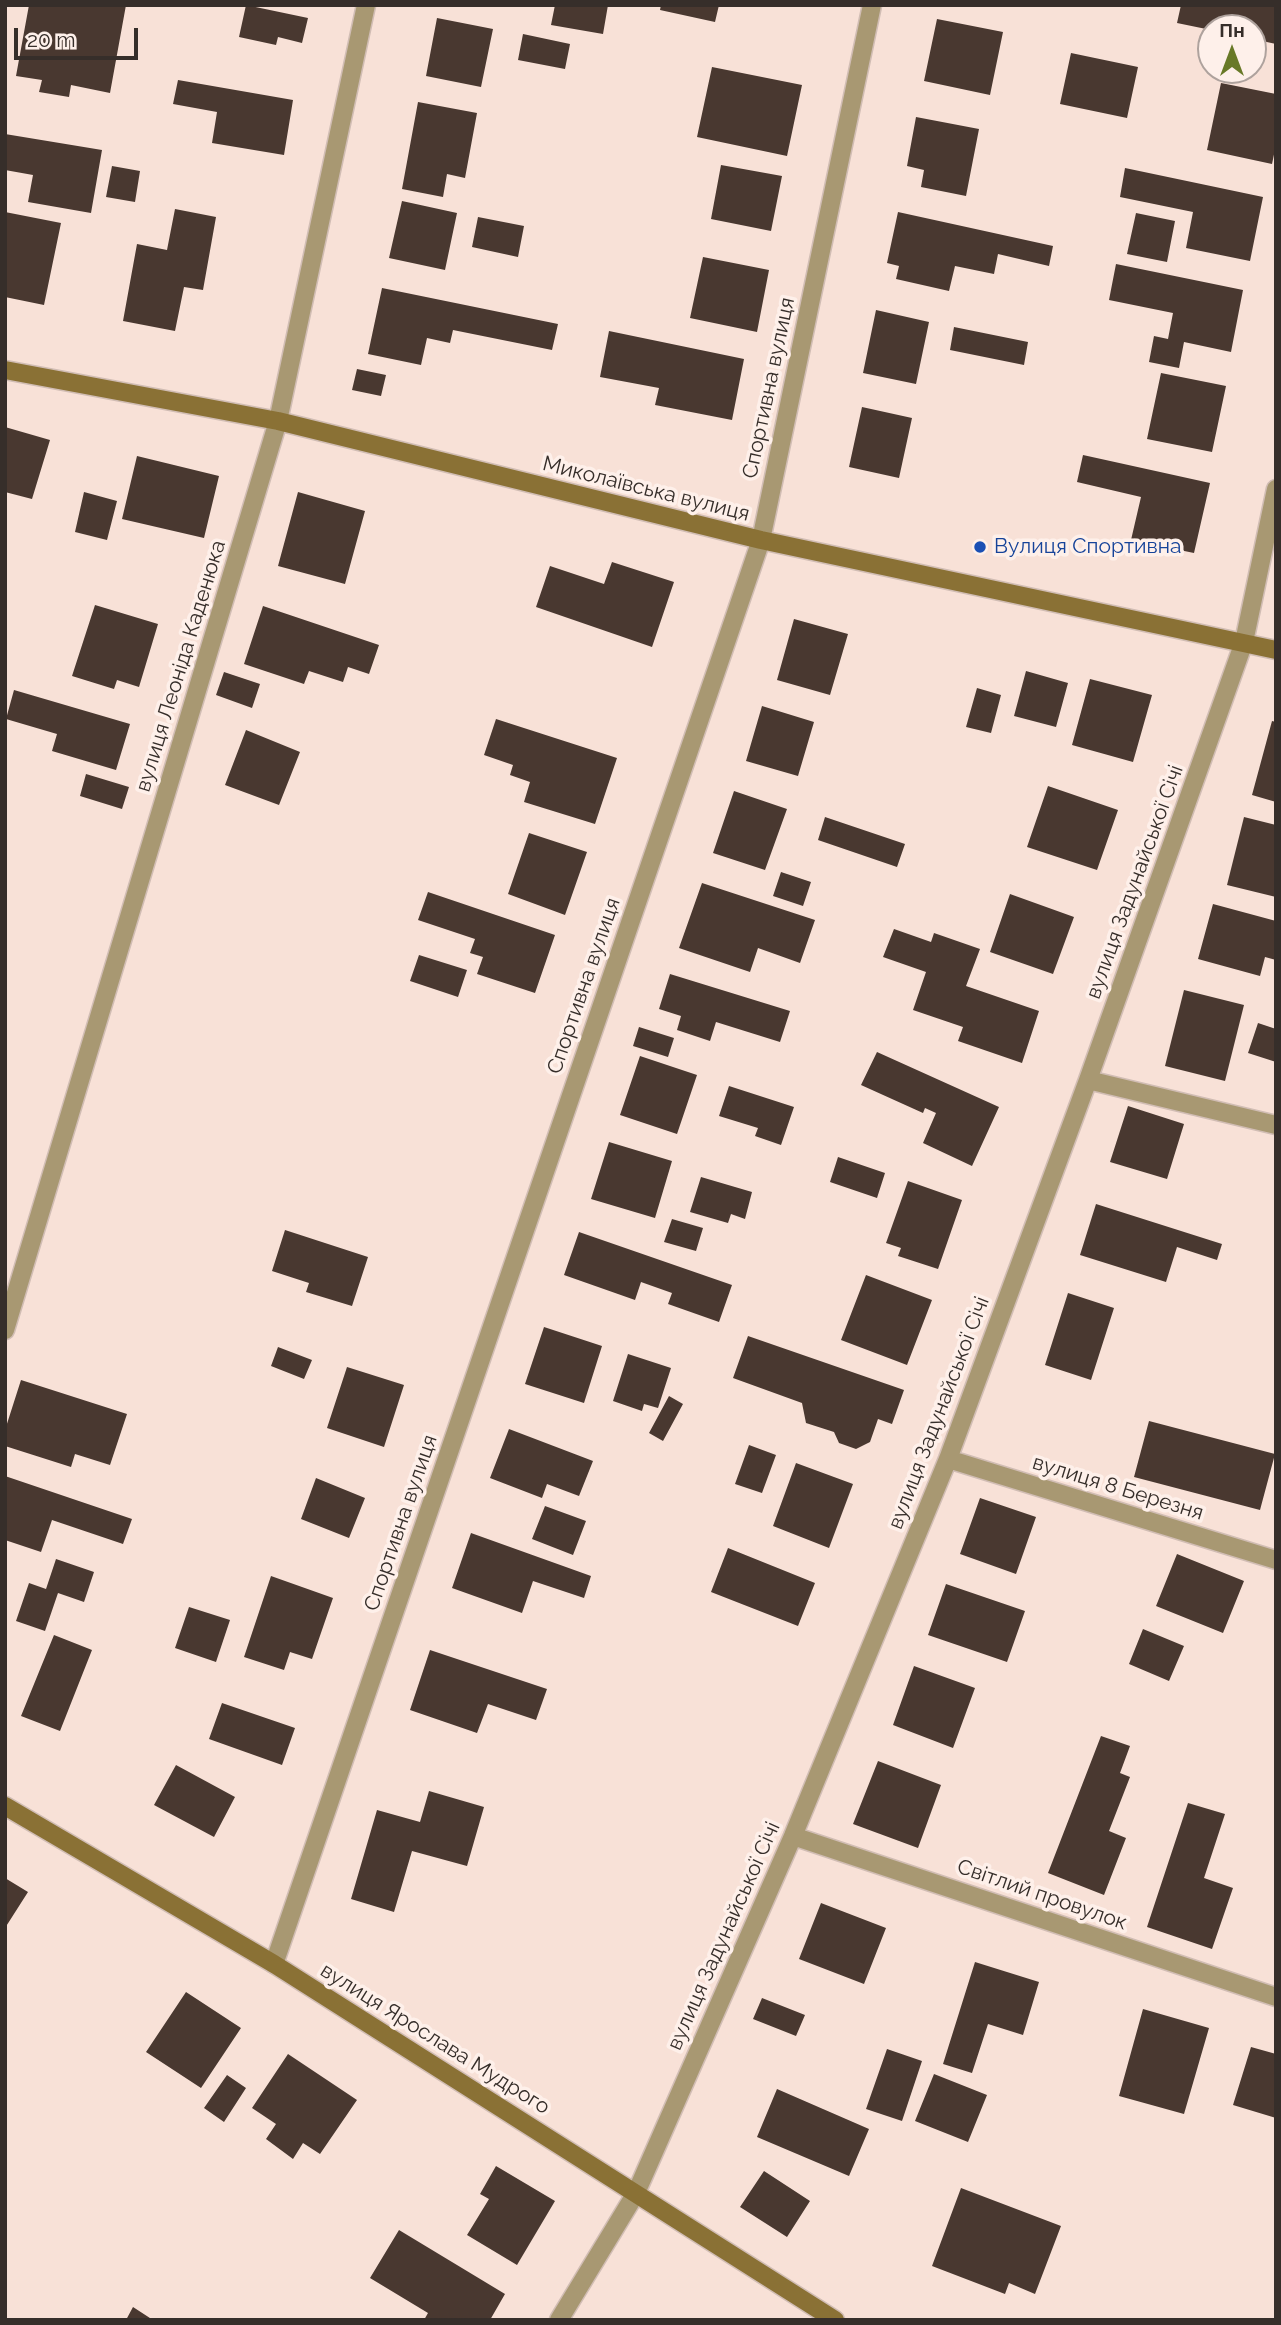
<!DOCTYPE html>
<meta charset="utf-8">
<style>
body{margin:0}
#map{position:relative;width:1281px;height:2325px;overflow:hidden;background:#f8e1d7;font-family:Raleway,sans-serif}
canvas{display:block}
.frame{position:absolute;inset:0;border:7px solid #362e2a;pointer-events:none}
.north{position:absolute;left:1197px;top:14px;width:70px;height:70px;box-sizing:border-box;background:#fef0ea;border:2px solid #aea29d;border-radius:50%;rotate:0deg;font-size:19px;font-weight:700;line-height:28px;text-align:center;color:#362e2a}
.north::after{content:'';display:block;margin:auto;width:24px;height:32px;background:#687927;clip-path:polygon(50% 0,100% 100%,50% 72%,0 100%)}
.scale{position:absolute;left:14px;top:28px;width:124px;height:32px;box-sizing:border-box;border:4px solid #362e2a;border-top:0;padding-left:9px;font-size:21px;line-height:24px;white-space:nowrap;color:#362e2a;-webkit-text-stroke:5px #fef0ea;paint-order:stroke}
</style>
<div id="map">
<canvas width="1281" height="2325"></canvas>
<div class="frame"></div>
<div class="north">Пн</div>
<div class="scale">20 m</div>
</div>
<script>
const ctx = document.querySelector('canvas').getContext('2d');
ctx.lineJoin = 'round';
function fill(path, color) { ctx.fillStyle = color; ctx.fill(path, 'evenodd'); }
function trace(path, color, width, dash) { ctx.strokeStyle = color; ctx.lineWidth = width; ctx.lineCap = dash ? 'butt' : 'round'; ctx.setLineDash(dash || []); ctx.stroke(path); }
function write(font, color, halo, rows, align = 'center') {
  ctx.font = font + ' Raleway,sans-serif'; ctx.lineWidth = 7; ctx.setLineDash([]); ctx.textBaseline = 'middle'; ctx.strokeStyle = halo; ctx.fillStyle = color; for (const [text, x, y, turn = 0] of rows) {
    ctx.save(); ctx.translate(x, y); ctx.rotate((+turn || 0) * Math.PI / 180); ctx.textAlign = isNaN(turn) ? turn : align; if (halo) ctx.strokeText(text, 0, 0); ctx.fillText(text, 0, 0); ctx.restore();
  }
}
fill(new Path2D(`
 M 29,5 L 126,5 L 110,93 L 71,85 L 69,97 L 39,92 L 42,80 L 16,76 Z
 M 246,5 L 308,18 L 302,43 L 278,37 L 276,45 L 239,37 Z
 M 555,5 L 608,5 L 603,34 L 551,25 Z
 M 661,5 L 719,5 L 715,22 L 660,10 Z
 M 1181,5 L 1276,5 L 1276,44 L 1253,39 L 1253,28 L 1211,28 L 1211,30 L 1177,23 Z
 M 437,18 L 493,29 L 481,87 L 426,76 Z
 M 937,19 L 1003,32 L 990,95 L 924,81 Z
 M 523,34 L 570,44 L 565,69 L 518,60 Z
 M 1071,53 L 1138,67 L 1127,118 L 1060,104 Z
 M 712,67 L 802,85 L 787,156 L 697,137 Z
 M 178,80 L 293,100 L 284,155 L 212,143 L 217,112 L 173,104 Z
 M 1221,83 L 1276,94 L 1276,145 L 1272,164 L 1207,150 Z
 M 418,102 L 477,113 L 465,178 L 447,174 L 443,197 L 402,189 Z
 M 916,117 L 979,129 L 966,196 L 921,187 L 924,170 L 907,166 Z
 M 5,134 L 102,150 L 91,213 L 28,202 L 33,175 L 5,170 Z
 M 721,165 L 782,176 L 771,231 L 711,219 Z
 M 112,166 L 140,171 L 135,202 L 106,197 Z
 M 1125,168 L 1263,197 L 1250,261 L 1186,248 L 1193,212 L 1120,197 Z
 M 402,201 L 457,213 L 445,270 L 389,258 Z
 M 175,209 L 216,217 L 203,290 L 184,287 L 175,331 L 123,321 L 137,244 L 167,250 Z
 M 5,212 L 61,223 L 44,305 L 5,297 Z
 M 898,212 L 1053,246 L 1049,266 L 998,254 L 994,274 L 955,266 L 949,291 L 896,279 L 899,266 L 887,263 Z
 M 1136,213 L 1175,221 L 1167,262 L 1127,254 Z
 M 478,217 L 524,226 L 518,257 L 472,247 Z
 M 703,257 L 769,270 L 757,332 L 690,318 Z
 M 1116,264 L 1243,290 L 1231,352 L 1184,342 L 1179,368 L 1149,362 L 1154,336 L 1168,339 L 1173,313 L 1109,300 Z
 M 382,288 L 558,324 L 552,350 L 453,330 L 450,343 L 427,338 L 421,365 L 368,354 Z
 M 876,310 L 929,322 L 916,384 L 863,373 Z
 M 954,327 L 1028,342 L 1024,365 L 950,350 Z
 M 609,331 L 744,359 L 732,420 L 655,405 L 659,388 L 600,377 Z
 M 357,369 L 386,375 L 381,396 L 352,390 Z
 M 1161,373 L 1226,386 L 1212,452 L 1147,439 Z
 M 862,407 L 912,418 L 899,478 L 849,467 Z
 M 5,427 L 50,440 L 32,499 L 5,492 Z
 M 1083,455 L 1210,483 L 1194,553 L 1131,540 L 1141,497 L 1077,482 Z
 M 137,456 L 219,476 L 204,538 L 122,519 Z
 M 84,492 L 117,501 L 107,540 L 75,532 Z
 M 298,492 L 365,511 L 345,584 L 278,566 Z
 M 612,562 L 674,582 L 652,647 L 536,607 L 550,566 L 604,584 Z
 M 95,605 L 158,624 L 139,687 L 117,680 L 114,689 L 72,676 Z
 M 263,606 L 379,645 L 369,674 L 348,667 L 343,682 L 309,671 L 304,684 L 244,664 Z
 M 794,619 L 848,634 L 830,695 L 777,680 Z
 M 1026,671 L 1068,683 L 1056,727 L 1014,716 Z
 M 224,672 L 260,684 L 252,708 L 216,695 Z
 M 1090,679 L 1152,695 L 1133,762 L 1072,745 Z
 M 977,688 L 1001,695 L 991,733 L 966,727 Z
 M 14,690 L 130,724 L 116,770 L 52,751 L 57,734 L 6,719 Z
 M 762,706 L 814,722 L 798,776 L 746,761 Z
 M 496,719 L 617,758 L 595,824 L 524,802 L 530,782 L 510,775 L 513,765 L 484,755 Z
 M 1272,721 L 1276,722 L 1276,802 L 1252,795 Z
 M 246,730 L 300,752 L 279,805 L 225,785 Z
 M 86,774 L 129,787 L 122,809 L 80,796 Z
 M 1048,786 L 1118,810 L 1097,870 L 1027,847 Z
 M 734,791 L 787,809 L 765,870 L 713,853 Z
 M 825,817 L 905,844 L 897,867 L 818,840 Z
 M 1244,817 L 1276,825 L 1276,897 L 1227,885 Z
 M 529,833 L 587,852 L 565,915 L 508,894 Z
 M 781,872 L 811,882 L 803,906 L 773,896 Z
 M 702,883 L 815,920 L 800,963 L 758,948 L 750,972 L 679,948 Z
 M 428,892 L 555,935 L 535,993 L 477,974 L 483,957 L 470,953 L 475,939 L 418,920 Z
 M 1010,894 L 1074,917 L 1053,974 L 990,952 Z
 M 1213,904 L 1276,921 L 1276,960 L 1265,957 L 1260,976 L 1198,959 Z
 M 894,929 L 931,942 L 934,933 L 980,949 L 966,986 L 1039,1011 L 1022,1063 L 958,1041 L 963,1027 L 913,1010 L 926,972 L 883,957 Z
 M 419,955 L 467,970 L 458,997 L 410,981 Z
 M 670,974 L 790,1011 L 780,1042 L 716,1022 L 710,1041 L 677,1030 L 681,1016 L 659,1009 Z
 M 1184,990 L 1244,1005 L 1225,1081 L 1165,1066 Z
 M 1258,1023 L 1276,1029 L 1276,1062 L 1248,1053 Z
 M 639,1027 L 674,1038 L 668,1057 L 633,1046 Z
 M 877,1052 L 999,1107 L 972,1166 L 923,1143 L 936,1113 L 925,1108 L 923,1113 L 861,1085 Z
 M 640,1056 L 697,1075 L 677,1134 L 620,1115 Z
 M 729,1086 L 794,1107 L 781,1145 L 755,1136 L 758,1128 L 719,1116 Z
 M 1128,1106 L 1184,1124 L 1167,1179 L 1110,1162 Z
 M 609,1142 L 672,1161 L 655,1218 L 591,1199 Z
 M 838,1157 L 885,1173 L 877,1198 L 830,1182 Z
 M 701,1177 L 752,1192 L 745,1219 L 731,1214 L 728,1223 L 690,1212 Z
 M 908,1181 L 962,1200 L 938,1269 L 898,1256 L 901,1248 L 886,1243 Z
 M 1096,1204 L 1222,1244 L 1217,1260 L 1177,1247 L 1166,1282 L 1080,1255 Z
 M 672,1219 L 703,1228 L 696,1251 L 664,1242 Z
 M 285,1230 L 368,1257 L 352,1306 L 306,1292 L 309,1283 L 272,1271 Z
 M 579,1232 L 732,1285 L 719,1322 L 668,1304 L 672,1293 L 641,1282 L 635,1300 L 564,1275 Z
 M 866,1275 L 932,1300 L 907,1365 L 841,1340 Z
 M 1068,1293 L 1114,1308 L 1091,1380 L 1045,1365 Z
 M 544,1327 L 602,1346 L 584,1403 L 525,1384 Z
 M 748,1336 L 904,1390 L 892,1424 L 878,1419 L 870,1442 L 856,1449 L 839,1443 L 834,1432 L 806,1423 L 802,1403 L 733,1378 Z
 M 278,1347 L 312,1360 L 304,1379 L 271,1366 Z
 M 628,1354 L 671,1368 L 658,1408 L 644,1404 L 642,1411 L 613,1401 Z
 M 347,1367 L 404,1385 L 384,1447 L 327,1428 Z
 M 21,1380 L 127,1414 L 110,1465 L 75,1454 L 71,1467 L 5,1446 L 5,1430 Z
 M 669,1396 L 683,1404 L 663,1441 L 649,1433 Z
 M 1149,1421 L 1275,1454 L 1260,1510 L 1134,1477 Z
 M 509,1429 L 593,1461 L 579,1496 L 547,1484 L 542,1498 L 490,1478 Z
 M 749,1445 L 776,1455 L 762,1493 L 735,1484 Z
 M 796,1463 L 853,1484 L 829,1548 L 773,1526 Z
 M 5,1476 L 132,1519 L 123,1544 L 52,1520 L 41,1552 L 5,1540 Z
 M 316,1478 L 365,1498 L 349,1538 L 301,1519 Z
 M 980,1498 L 1036,1517 L 1016,1574 L 960,1554 Z
 M 545,1506 L 586,1521 L 573,1555 L 532,1539 Z
 M 471,1533 L 591,1576 L 584,1598 L 533,1581 L 522,1613 L 452,1588 Z
 M 728,1548 L 815,1583 L 798,1626 L 711,1592 Z
 M 1177,1554 L 1244,1581 L 1223,1633 L 1156,1606 Z
 M 56,1559 L 94,1572 L 84,1602 L 58,1593 L 45,1631 L 16,1621 L 29,1583 L 46,1589 Z
 M 271,1576 L 333,1598 L 312,1659 L 290,1652 L 284,1670 L 244,1657 Z
 M 946,1584 L 1025,1611 L 1007,1662 L 928,1635 Z
 M 189,1607 L 230,1620 L 216,1662 L 175,1648 Z
 M 1143,1629 L 1184,1646 L 1169,1681 L 1129,1664 Z
 M 54,1635 L 92,1650 L 60,1731 L 21,1716 Z
 M 430,1650 L 547,1689 L 536,1720 L 488,1704 L 477,1733 L 410,1710 Z
 M 914,1666 L 975,1688 L 953,1748 L 893,1725 Z
 M 222,1703 L 295,1728 L 282,1765 L 209,1739 Z
 M 1101,1736 L 1130,1746 L 1120,1773 L 1130,1777 L 1109,1831 L 1126,1838 L 1104,1895 L 1048,1873 Z
 M 878,1761 L 941,1785 L 918,1848 L 853,1824 Z
 M 176,1765 L 235,1797 L 214,1837 L 154,1805 Z
 M 429,1791 L 484,1807 L 467,1866 L 412,1851 L 394,1912 L 351,1899 L 377,1810 L 420,1822 Z
 M 1188,1803 L 1225,1814 L 1204,1878 L 1233,1888 L 1212,1949 L 1147,1927 Z
 M 5,1878 L 28,1892 L 5,1928 Z
 M 821,1903 L 886,1928 L 864,1984 L 799,1959 Z
 M 975,1962 L 1039,1982 L 1023,2035 L 988,2024 L 972,2073 L 943,2064 Z
 M 186,1992 L 241,2028 L 201,2088 L 146,2052 Z
 M 762,1998 L 805,2015 L 796,2036 L 753,2019 Z
 M 1143,2009 L 1209,2028 L 1184,2114 L 1119,2096 Z
 M 1251,2047 L 1276,2054 L 1276,2118 L 1233,2105 Z
 M 887,2049 L 922,2061 L 902,2121 L 866,2109 Z
 M 288,2054 L 357,2100 L 320,2154 L 303,2143 L 293,2159 L 266,2139 L 276,2124 L 252,2108 Z
 M 934,2074 L 987,2095 L 968,2142 L 915,2121 Z
 M 227,2075 L 246,2088 L 224,2122 L 204,2108 Z
 M 777,2089 L 869,2129 L 849,2176 L 757,2137 Z
 M 496,2166 L 555,2201 L 517,2265 L 467,2235 L 489,2199 L 480,2194 Z
 M 764,2171 L 810,2201 L 787,2237 L 740,2207 Z
 M 961,2188 L 1061,2226 L 1035,2294 L 1009,2283 L 1005,2294 L 932,2266 Z
 M 399,2230 L 505,2294 L 490,2320 L 424,2320 L 428,2313 L 370,2278 Z
 M 133,2307 L 153,2320 L 126,2320 Z`), '#493830');
const street = new Path2D(`
 M 1088,1080 L 1276,1125
 M 5,1330 L 278,421 L 366,5
 M 948,1459 L 1276,1560
 M 793,1836 L 1276,1997
 M 274,1964 L 761,540 L 872,5
 M 559,2320 L 636,2193 L 793,1836 L 948,1459 L 1088,1080 L 1244,642 L 1276,489`);
const secondary = new Path2D(`
 M 5,370 L 278,421 L 761,540 L 1276,650
 M 5,1806 L 274,1964 L 835,2320`);
trace(street, '#d1bdb4', 21);
trace(secondary, '#d1bdb4', 21);
trace(street, '#a89872', 18);
trace(secondary, '#8a7135', 18);
for (const [x, y, r, color] of [
 [980,547,7,"#1a4fb4"]
]) { const dot = new Path2D(); dot.arc(x, y, r, 0, 2 * Math.PI); ctx.fillStyle = color; ctx.fill(dot); trace(dot, '#fef0ea', 2.5); }
write('21px', '#362e2a', '#fef0ea', [
 ["Спортивна вулиця",769,388,-78],
 ["Миколаївська вулиця",646,489,14],
 ["вулиця Леоніда Каденюка",181,666,-73],
 ["вулиця Задунайської Січі",1135,882,-70],
 ["Спортивна вулиця",584,986,-71],
 ["вулиця Задунайської Січі",939,1413,-69],
 ["вулиця 8 Березня",1118,1488,17],
 ["Спортивна вулиця",401,1523,-71],
 ["Світлий провулок",1042,1895,19],
 ["вулиця Задунайської Січі",724,1936,-66],
 ["вулиця Ярослава Мудрого",435,2039,32]
]);
write('21px', '#164399', '#fef0ea', [
 ["Вулиця Спортивна",994,547]
], 'left');
</script>
